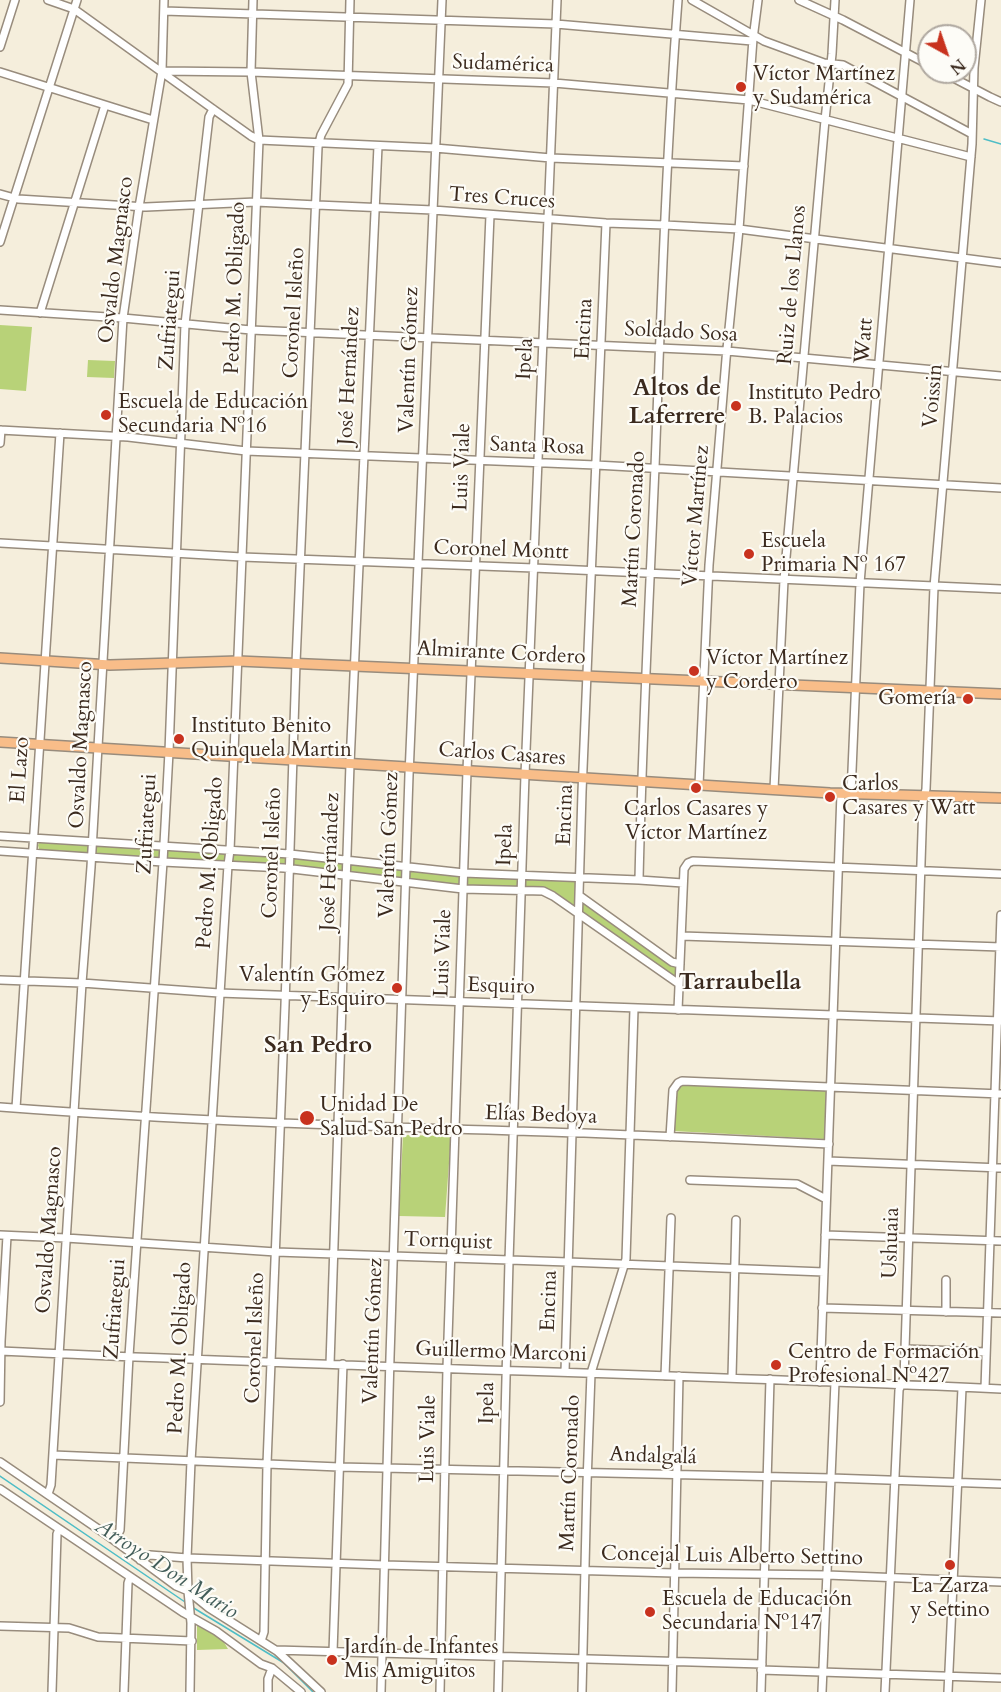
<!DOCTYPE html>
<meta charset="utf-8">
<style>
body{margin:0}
#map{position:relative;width:1001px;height:1692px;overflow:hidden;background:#f5eedc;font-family:Cardo,serif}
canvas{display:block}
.north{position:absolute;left:917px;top:24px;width:60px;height:60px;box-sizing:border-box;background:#fdfcf7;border:2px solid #afa8a0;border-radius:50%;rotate:140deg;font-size:16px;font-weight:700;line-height:24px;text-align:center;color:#3b2a1e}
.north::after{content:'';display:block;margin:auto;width:21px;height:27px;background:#c8321e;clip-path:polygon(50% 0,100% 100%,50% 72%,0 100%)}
</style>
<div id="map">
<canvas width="1001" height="1692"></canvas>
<div class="north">N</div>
</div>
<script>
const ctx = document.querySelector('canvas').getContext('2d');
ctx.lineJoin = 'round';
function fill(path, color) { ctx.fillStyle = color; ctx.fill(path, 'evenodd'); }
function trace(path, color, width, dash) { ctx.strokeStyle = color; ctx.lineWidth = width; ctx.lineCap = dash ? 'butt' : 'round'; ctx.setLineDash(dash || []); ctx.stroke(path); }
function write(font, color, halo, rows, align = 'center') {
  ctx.font = font + ' Cardo,serif'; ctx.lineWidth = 4.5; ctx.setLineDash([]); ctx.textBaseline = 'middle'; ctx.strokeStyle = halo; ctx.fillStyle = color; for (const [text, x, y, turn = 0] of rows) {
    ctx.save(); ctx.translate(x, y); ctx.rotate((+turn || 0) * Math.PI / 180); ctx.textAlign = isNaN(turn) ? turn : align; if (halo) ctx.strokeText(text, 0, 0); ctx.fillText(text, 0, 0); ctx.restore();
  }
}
fill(new Path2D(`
 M 0,325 L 32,327 L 26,391 L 0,389 Z
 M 88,360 L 115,361 L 114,378 L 87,377 Z
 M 40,842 L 95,843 L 232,852 L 579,879 L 580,896 L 676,963 L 680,982 L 552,891 L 544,888 L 464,887 L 404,880 L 92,856 L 39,849 L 38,845 Z
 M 684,1084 L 827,1090 L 824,1139 L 673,1131 C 673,1118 670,1089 684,1084 Z
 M 403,1135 L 451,1136 L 445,1217 L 399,1216 Z
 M 197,1622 L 222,1639 L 228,1649 L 197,1650 Z`), '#b8d278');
trace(new Path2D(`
 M 984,139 L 1001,144
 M 0,1476 L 185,1602
 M 192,1607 L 284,1663 L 313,1692`), '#4ebdc6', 1.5);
const minor = new Path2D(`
 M 48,0 L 74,9 L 81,14 L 213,109 L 251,136 L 259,140 L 435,148 L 551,158 L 744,166
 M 692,0 L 764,41 L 824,63 L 843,65 L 972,134
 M 799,0 L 843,20 L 929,65
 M 164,11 L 556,24 L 752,41
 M 0,47 L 15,0
 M 162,71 L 251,72 L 554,83 L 749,100 L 971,157
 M 0,72 L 153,120
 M 942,72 L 990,97 L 1001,102
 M 0,194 L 18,199 L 146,207 L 256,202 L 317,205 L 433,210 L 606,223 L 665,225 L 739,229 L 1001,263
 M 0,242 L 77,0
 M 0,310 L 123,318 L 251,330 L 727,351 L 1001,376
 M 40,313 L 105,105
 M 0,430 L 128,437 L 246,451 L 596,465 L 1001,488
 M 0,443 L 1,430
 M 0,543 L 242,557 L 534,568 L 1001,589
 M 699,785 L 709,565 L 726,359 L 739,229 L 753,39 L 758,0
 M 774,789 L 784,580 L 825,120 L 832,54 L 835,0
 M 851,794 L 860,583 L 910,0
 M 0,836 L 290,854 L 464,873 L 639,880 L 683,883
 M 0,851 L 163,862 L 284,868 L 463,889 L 543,891 L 553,896 L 679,984
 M 639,880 C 642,742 649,605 655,467 C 661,311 666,155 678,0
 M 580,896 L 672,962 L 680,964
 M 682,936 L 1001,947
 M 0,980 L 82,983 L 219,993 L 1001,1021
 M 678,1010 L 684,869 L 688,863 L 693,861 L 1001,874
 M 0,1107 C 194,1122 389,1127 584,1133 C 666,1136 747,1140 829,1144
 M 16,1108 L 60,433
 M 670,1137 L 673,1090 L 678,1083 L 682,1081 L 1001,1094
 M 828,1161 L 1001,1168
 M 690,1180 L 797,1184 L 826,1199
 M 0,1235 L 66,1238 L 276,1252 L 568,1262 L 824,1272
 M 825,1235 L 1001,1241
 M 822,1308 L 1001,1313
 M 946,1312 L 946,1280
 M 905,1349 L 986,1352
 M 0,1351 C 334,1367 667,1374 1001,1389
 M 330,1364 L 350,764 L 378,146
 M 565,1372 L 582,792 L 606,223
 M 665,1376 L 671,1218
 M 732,1377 L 736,1220
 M 820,1382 L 841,793
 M 985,1388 L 1001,915
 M 0,1402 L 1,1341 L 7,1236
 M 53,1455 L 339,1467 L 831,1478 L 1001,1484
 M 0,1462 L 104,1533 L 176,1586 L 188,1591 L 209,1608 L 277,1651 L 321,1692
 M 0,1489 L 184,1613 L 216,1631 L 261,1664 L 272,1668 L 301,1692
 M 48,1494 L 51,1485 L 82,983 L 91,867 L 123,318 L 139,207 L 162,71 L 164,0
 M 115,1541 L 120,1530 L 129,1356 L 163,862 L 169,752 L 185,324 L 209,117 L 213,109
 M 140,1560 L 146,1556 L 150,1555 L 187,1558 L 384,1565 L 674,1573 L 827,1575 L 1001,1582
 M 0,1626 L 69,1628 L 98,1637 L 192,1641
 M 261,1641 L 264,1632 L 267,1464 L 285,1005 L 296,663 L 318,147 L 321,135 L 348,84 L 350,0
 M 276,1650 L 762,1664
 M 333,1652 L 343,1364
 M 761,1670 L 1001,1678
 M 52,1692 L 57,1534 L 59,1529
 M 124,1692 L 128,1583 L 130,1577
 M 190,1692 L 191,1623 L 188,1591 L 187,1558 L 191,1461 L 228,865 L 230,850 L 259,140 L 251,72 L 253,0
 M 268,1692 L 268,1679 L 272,1668
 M 381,1692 L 390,1357 L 409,775 L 442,0
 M 440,1692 L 447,1368 L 467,771 L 490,215
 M 498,1692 L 509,1261 L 525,775 L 557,0
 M 582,1692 L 587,1483 L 591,1373 L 626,1259 L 634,1009
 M 672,1692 L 679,1376
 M 761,1692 L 770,1379
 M 822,1692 L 835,1382
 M 885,1692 L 899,1390 L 904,1378 L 905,1349 L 923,802 L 926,789 L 934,587 L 972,144 L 974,68 L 981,0
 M 948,1692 L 962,1388`);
const major = new Path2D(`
 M 0,658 L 110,665 L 238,661 L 308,664 L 1001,694
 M 0,742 L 830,793 L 1001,798`);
trace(minor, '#988c7d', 10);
trace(major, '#988c7d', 12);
trace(minor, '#fff', 7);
trace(major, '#f8bd89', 9);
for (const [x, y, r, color] of [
 [741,87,6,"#c8321e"],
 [736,406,6,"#c8321e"],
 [106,415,6,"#c8321e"],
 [749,554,6,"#c8321e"],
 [694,671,6,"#c8321e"],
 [968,699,6,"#c8321e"],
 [179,739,6,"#c8321e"],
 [696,788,6,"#c8321e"],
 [830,797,6,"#c8321e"],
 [397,988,6,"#c8321e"],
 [307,1118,8,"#c8321e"],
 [776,1365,6,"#c8321e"],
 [950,1565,6,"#c8321e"],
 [650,1612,6,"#c8321e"],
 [332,1660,6,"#c8321e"]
]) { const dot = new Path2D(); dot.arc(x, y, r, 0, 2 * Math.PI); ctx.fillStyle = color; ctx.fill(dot); trace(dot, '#fdfcf7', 2); }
write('21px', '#3b2a1e', '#fdfcf7', [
 ["Sudamérica",503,65,2],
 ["Tres Cruces",502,199,4],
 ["Osvaldo Magnasco",117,260,-83],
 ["Ruiz de los Llanos",793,285,-85],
 ["Pedro M. Obligado",236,288,-88],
 ["Coronel Isleño",295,313,-87],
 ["Zufriategui",171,320,-86],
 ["Encina",585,329,-87],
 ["Soldado Sosa",681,333,3],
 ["Watt",865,341,-85],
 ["Ipela",526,359,-87],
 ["Valentín Gómez",410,360,-88],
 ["José Hernández",350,376,-87],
 ["Voissin",934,396,-85],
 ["Santa Rosa",537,447,2],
 ["Luis Viale",463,467,-88],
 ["Víctor Martínez",697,516,-85],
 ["Martín Coronado",635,529,-87],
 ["Coronel Montt",501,551,2],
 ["Almirante Cordero",501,654,3],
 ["Osvaldo Magnasco",82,745,-87],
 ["Carlos Casares",502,755,4],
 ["El Lazo",21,770,-86],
 ["Encina",566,815,-88],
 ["Zufriategui",148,824,-87],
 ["Valentín Gómez",390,845,-88],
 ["Ipela",506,845,-88],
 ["Coronel Isleño",273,853,-88],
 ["José Hernández",331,862,-88],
 ["Pedro M. Obligado",211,863,-86],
 ["Luis Viale",444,953,-88],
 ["Esquiro",501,987,2],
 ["Elías Bedoya",541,1116,2],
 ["Osvaldo Magnasco",50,1230,-86],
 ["Tornquist",448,1242,2],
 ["Ushuaia",892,1243,-88],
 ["Encina",550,1301,-88],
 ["Zufriategui",116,1309,-86],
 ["Valentín Gómez",374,1331,-88],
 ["Coronel Isleño",256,1338,-88],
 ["Pedro M. Obligado",181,1348,-87],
 ["Guillermo Marconi",501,1353,2],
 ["Ipela",488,1403,-89],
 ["Luis Viale",429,1439,-89],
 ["Andalgalá",653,1457,2],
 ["Martín Coronado",571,1473,-88],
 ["Concejal Luis Alberto Settino",732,1557,1]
]);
write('21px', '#3b2a1e', '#fdfcf7', [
 ["Víctor Martínez",753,75],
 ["y Sudamérica",753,99],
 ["Instituto Pedro",748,394],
 ["B. Palacios",748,418],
 ["Escuela de Educación",118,403],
 ["Secundaria Nº16",118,427],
 ["Escuela",761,542],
 ["Primaria Nº 167",761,566],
 ["Víctor Martínez",706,659],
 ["y Cordero",706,683],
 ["Gomería",956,699,"right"],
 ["Instituto Benito",191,727],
 ["Quinquela Martin",191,751],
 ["Carlos",842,785],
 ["Casares y Watt",842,809],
 ["Carlos Casares y",696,810,"center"],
 ["Víctor Martínez",696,834,"center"],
 ["Valentín Gómez",385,976,"right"],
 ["y Esquiro",385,1000,"right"],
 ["Unidad De",320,1106],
 ["Salud San Pedro",320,1130],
 ["Centro de Formación",788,1353],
 ["Profesional Nº427",788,1377],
 ["La Zarza",950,1587,"center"],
 ["y Settino",950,1611,"center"],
 ["Escuela de Educación",662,1600],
 ["Secundaria Nº147",662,1624],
 ["Jardín de Infantes",344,1648],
 ["Mis Amiguitos",344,1672]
], 'left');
write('italic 22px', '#425d59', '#fdfcf7', [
 ["Arroyo Don Mario",166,1570,33]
]);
write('bold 24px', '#3b2a1e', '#fdfcf7', [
 ["Altos de",677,389],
 ["Laferrere",677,417],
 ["Tarraubella",740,983],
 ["San Pedro",318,1046]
]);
</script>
